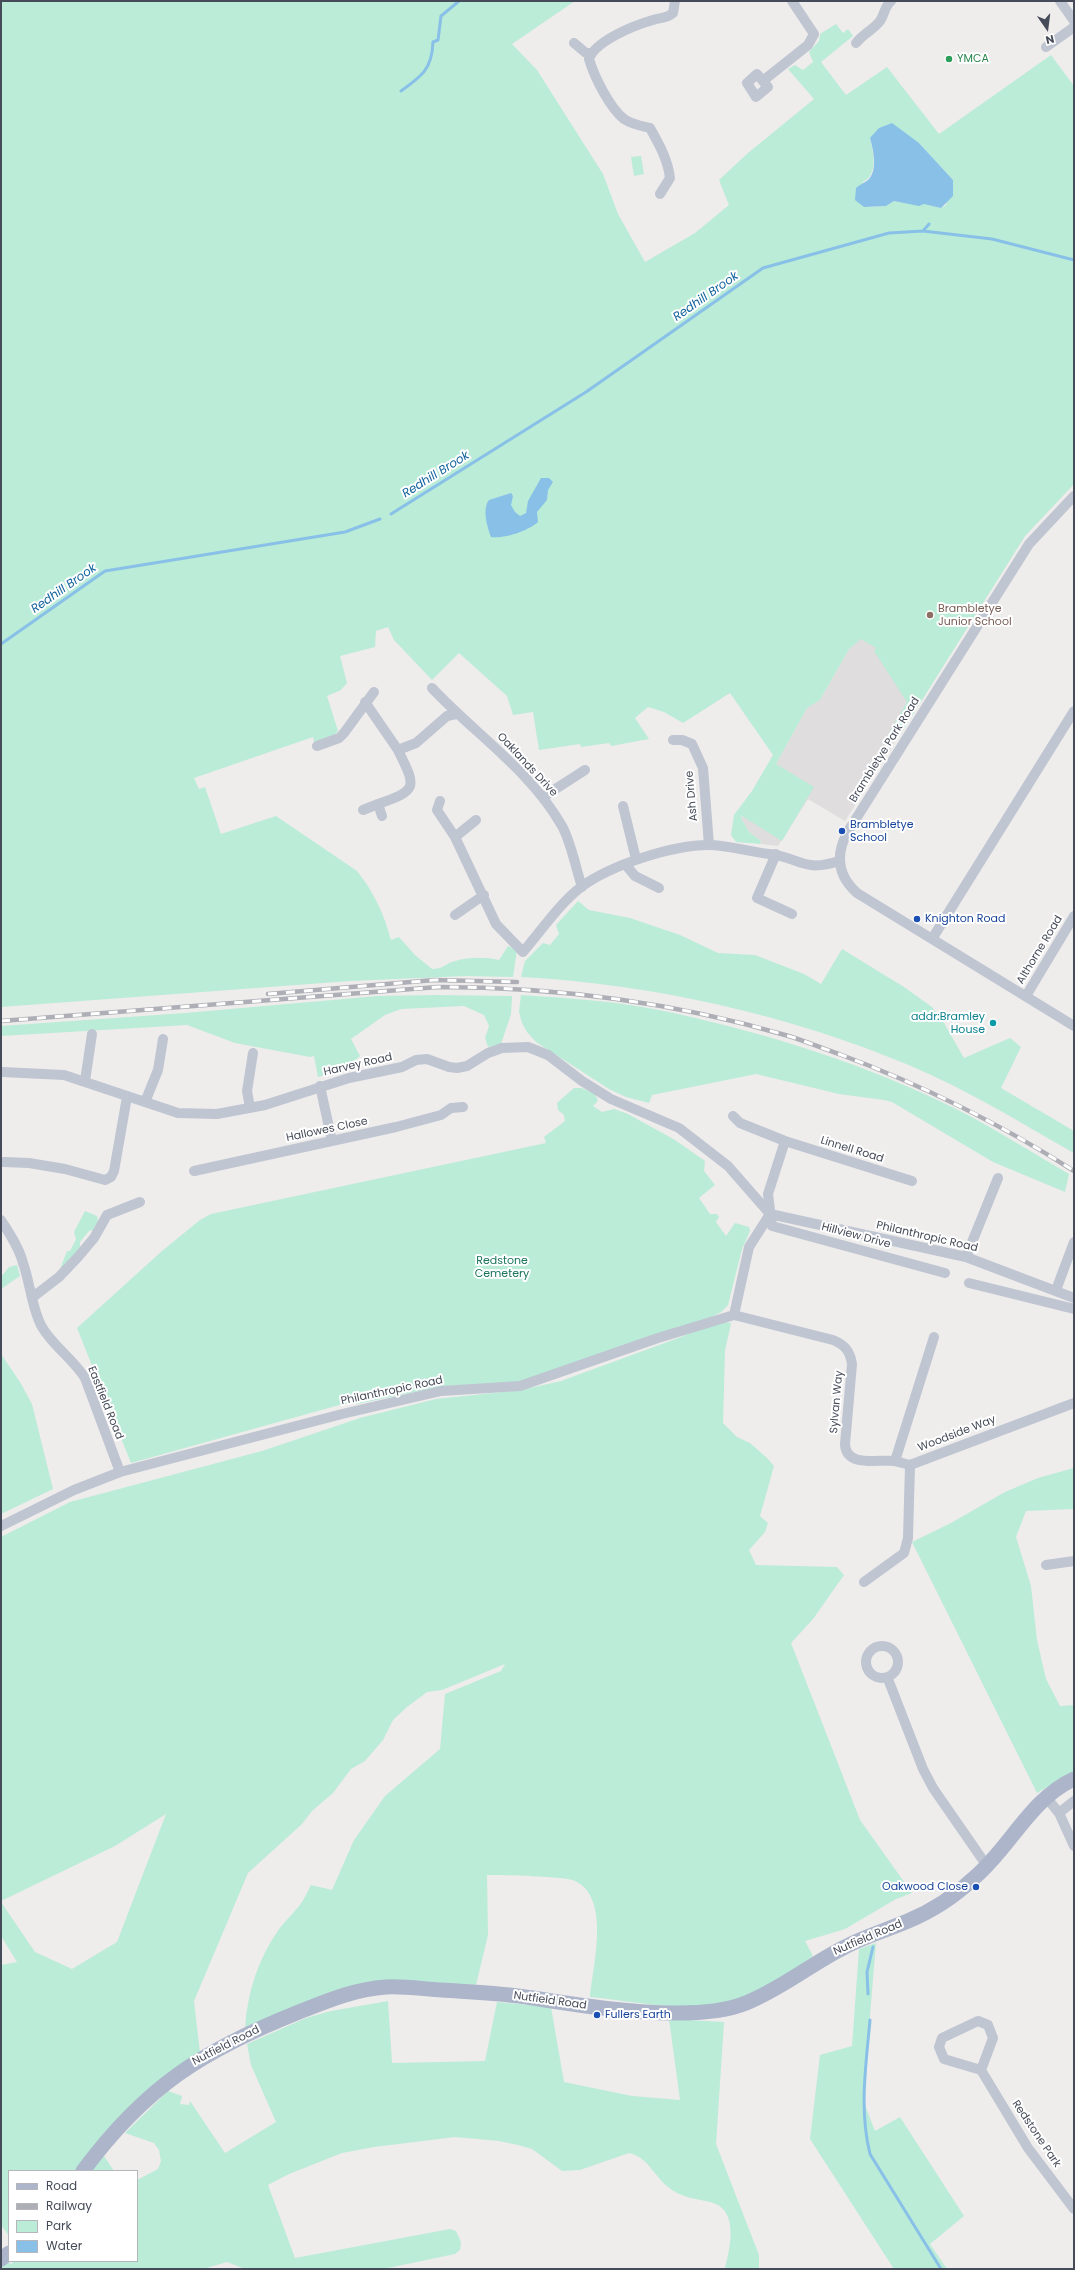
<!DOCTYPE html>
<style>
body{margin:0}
#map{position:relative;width:1075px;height:2270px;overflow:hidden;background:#efecec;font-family:Poppins,sans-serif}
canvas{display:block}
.frame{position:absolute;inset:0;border:2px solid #454b58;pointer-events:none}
.legend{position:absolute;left:8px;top:2170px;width:130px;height:92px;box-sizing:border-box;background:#fff;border:1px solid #b5b7bc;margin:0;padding:5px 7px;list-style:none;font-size:12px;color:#454b58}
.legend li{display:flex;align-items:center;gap:8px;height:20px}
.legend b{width:20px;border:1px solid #b5b7bc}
.north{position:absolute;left:1027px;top:8px;width:40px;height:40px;-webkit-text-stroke:3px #fff;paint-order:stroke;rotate:166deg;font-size:11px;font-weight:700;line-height:16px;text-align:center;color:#454b58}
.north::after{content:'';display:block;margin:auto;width:14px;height:18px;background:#454b58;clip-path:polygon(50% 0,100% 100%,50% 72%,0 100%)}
</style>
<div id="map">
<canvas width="1075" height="2270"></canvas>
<div class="frame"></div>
<ul class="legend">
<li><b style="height:5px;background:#acb5ca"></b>Road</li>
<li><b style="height:5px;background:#aeafb6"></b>Railway</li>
<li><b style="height:11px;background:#baecd8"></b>Park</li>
<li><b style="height:11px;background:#89c0e7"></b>Water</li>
</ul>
<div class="north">N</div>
</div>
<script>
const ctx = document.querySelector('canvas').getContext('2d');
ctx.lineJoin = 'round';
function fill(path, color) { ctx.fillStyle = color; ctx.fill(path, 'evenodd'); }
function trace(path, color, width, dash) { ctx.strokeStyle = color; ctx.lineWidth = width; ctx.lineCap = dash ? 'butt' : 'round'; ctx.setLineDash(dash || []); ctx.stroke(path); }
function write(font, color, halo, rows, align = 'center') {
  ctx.font = font + ' Poppins,sans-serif'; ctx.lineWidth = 4; ctx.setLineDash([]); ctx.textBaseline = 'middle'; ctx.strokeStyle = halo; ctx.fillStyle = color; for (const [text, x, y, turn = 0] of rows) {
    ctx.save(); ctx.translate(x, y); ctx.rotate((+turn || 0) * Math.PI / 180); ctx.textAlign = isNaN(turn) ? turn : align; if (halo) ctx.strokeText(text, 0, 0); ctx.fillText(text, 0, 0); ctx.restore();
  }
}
fill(new Path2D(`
 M 1074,484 L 1025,536 L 845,821 L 808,799 L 778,846 L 761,844 L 760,840 L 749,832 L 741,818 L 776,764 L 807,708 L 820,700 L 849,649 L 874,627 Z`), '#dfdddd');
fill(new Path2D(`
 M 1,1 L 575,1 L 512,44 L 537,70 L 603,174 L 618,214 L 645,262 L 695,233 L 729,205 L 719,180 L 748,153 L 814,99 L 788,69 L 795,65 L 803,70 L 813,62 L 809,52 L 819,41 L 820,34 L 836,24 L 843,33 L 848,29 L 853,36 L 821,62 L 846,95 L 887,67 L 939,134 L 1051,55 L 1074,86 L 1074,484 L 1025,536 L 897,740 L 889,733 L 907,702 L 874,651 L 876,648 L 861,639 L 849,649 L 820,700 L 807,708 L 776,764 L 814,787 L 782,841 L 742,816 L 741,818 L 749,832 L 760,840 L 761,844 L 736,842 L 731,835 L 734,815 L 752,791 L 773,755 L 730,693 L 683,723 L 664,712 L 648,707 L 635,718 L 649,739 L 611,746 L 609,743 L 581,747 L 580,744 L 539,750 L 533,712 L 513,715 L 507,696 L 459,653 L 432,680 L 394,640 L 388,627 L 376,631 L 375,647 L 340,656 L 347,683 L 341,690 L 327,696 L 338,731 L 334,735 L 314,742 L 313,737 L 194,778 L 199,789 L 205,787 L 221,834 L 276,816 L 357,871 C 374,892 384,914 391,940 L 399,937 L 415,955 L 432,969 C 444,969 446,963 455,961 C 469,957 485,957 499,960 L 508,946 L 517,950 L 513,977 L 466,976 L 350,981 L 1,1007 ZM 870,138 L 919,143 L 953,180 L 946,205 L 941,208 L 924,203 L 911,204 L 907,202 L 894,201 L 886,206 L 864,207 L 863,182 C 879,174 873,152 870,138 Z
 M 641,156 L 644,174 L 634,176 L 631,157 Z
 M 578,901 L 589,910 L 630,918 L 680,935 L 718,953 L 755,955 L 804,974 L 821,984 L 842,949 L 904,987 L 932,1007 L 944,1023 L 964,1058 L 1010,1038 L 1021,1047 L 1001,1088 L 1074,1131 L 1074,1153 C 1021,1123 968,1090 911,1066 C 790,1015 653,984 521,977 L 525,961 L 543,943 L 550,945 L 559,934 L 556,925 Z
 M 437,995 L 512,996 L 511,1014 L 501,1044 L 488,1047 L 485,1038 L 489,1026 L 484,1015 L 464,1006 L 401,1009 L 385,1015 L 351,1039 L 360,1056 L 352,1063 L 354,1067 L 318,1077 L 314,1056 L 310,1057 L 235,1043 L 187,1025 L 1,1036 L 1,1026 L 185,1013 L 378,996 Z
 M 521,995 C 567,998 614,1001 659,1010 C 761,1031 870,1065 962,1112 C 999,1131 1034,1154 1069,1174 L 1065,1192 L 993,1162 L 892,1102 L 884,1100 L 839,1094 L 756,1074 L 652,1095 L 649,1103 L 626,1097 L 609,1089 L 536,1042 L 527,1032 L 522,1023 L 519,1012 Z
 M 574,1088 L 582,1088 L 595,1094 L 598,1101 L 593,1106 L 602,1112 L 614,1109 L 628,1114 L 675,1140 L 705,1161 L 704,1171 L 715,1185 L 699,1198 L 710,1214 L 717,1214 L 719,1217 L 716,1222 L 726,1236 L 735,1223 L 749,1227 L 750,1231 L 742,1249 L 728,1305 L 721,1312 L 710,1318 L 533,1379 L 509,1383 L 444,1386 L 357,1404 L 343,1404 L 131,1463 L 77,1328 L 162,1251 L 200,1220 L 211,1214 L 546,1143 L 544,1137 L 565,1121 L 564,1115 L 558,1110 L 557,1103 Z
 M 85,1211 L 97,1216 L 98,1221 L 93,1230 L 89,1231 L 80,1242 L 80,1249 L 60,1269 L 67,1251 L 70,1251 L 76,1239 L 74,1232 Z
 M 17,1265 L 20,1276 L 1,1289 L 1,1277 L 9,1267 Z
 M 720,1321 L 731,1323 L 725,1351 L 723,1423 L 737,1437 L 750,1443 L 767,1458 L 774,1466 L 760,1516 L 768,1523 L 765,1532 L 749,1550 L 756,1565 L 837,1567 L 844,1575 L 813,1619 L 791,1643 L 860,1820 L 912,1893 L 896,1899 L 845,1929 L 805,1941 L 813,1956 C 790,1972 767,1992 740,2000 C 693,2014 638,2002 590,1997 C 593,1965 611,1898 575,1881 C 566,1876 502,1875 487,1875 L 488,1935 L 476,1985 L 388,1980 L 245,2029 C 247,1993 258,1959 279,1929 C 285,1921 293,1914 299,1906 C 304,1900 307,1892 311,1885 L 332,1890 L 354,1840 L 385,1796 L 440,1749 L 445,1694 L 501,1671 L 505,1664 L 442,1690 L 427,1692 L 407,1707 L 393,1720 L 383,1740 L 365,1761 L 351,1769 L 333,1793 L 312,1811 L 302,1824 L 248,1873 L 194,2001 L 200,2053 L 76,2171 L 9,2171 L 9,2236 L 1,2225 L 1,1965 L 17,1962 L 1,1936 L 1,1902 L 35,1952 L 72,1969 L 117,1942 L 166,1814 L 115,1846 L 1,1901 L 1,1537 L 70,1502 L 262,1451 L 360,1418 L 436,1399 L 521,1390 L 561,1381 L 681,1337 Z
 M 1,1354 L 20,1382 L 32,1404 L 53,1489 L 1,1514 Z
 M 1074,1468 L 1074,1509 L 1026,1511 L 1016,1537 L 1031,1586 L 1037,1640 L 1046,1679 L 1060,1706 L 1074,1705 L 1074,1771 L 1037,1793 L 912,1542 L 951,1523 L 1005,1492 L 1038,1478 Z
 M 876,1943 L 863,2100 L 875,2131 L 900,2117 L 964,2216 L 930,2244 L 947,2269 L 894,2269 L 810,2139 L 820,2055 L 852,2046 L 859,1949 Z
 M 388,2001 L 392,2063 L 485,2061 L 497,2002 L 551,2007 L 564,2082 L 632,2096 L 680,2100 L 669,2019 L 724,2022 L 716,2144 L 759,2255 L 759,2269 L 725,2269 C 730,2248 740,2209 710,2202 C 694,2198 682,2198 668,2187 C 654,2176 648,2157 629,2153 L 580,2170 L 562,2171 L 532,2149 L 518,2145 L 499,2141 L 455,2137 L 374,2147 L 342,2153 L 289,2174 L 268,2185 L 295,2258 L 450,2229 L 456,2231 L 461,2242 L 460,2250 L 455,2254 L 383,2269 L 245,2269 L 227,2262 L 203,2269 L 1,2269 L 2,2258 L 11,2264 L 14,2261 L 137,2261 L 137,2180 L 158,2169 L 161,2161 L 159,2150 L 154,2143 L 125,2133 L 168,2091 L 182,2096 L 180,2104 L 189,2105 L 190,2101 L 225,2153 L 276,2122 L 251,2065 L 247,2044 L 306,2018 L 331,2011 Z
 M 104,2156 L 114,2171 L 90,2171 Z`), '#baecd8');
fill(new Path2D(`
 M 892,123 L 919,143 L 953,180 L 953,196 L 941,208 L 924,204 L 919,206 L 894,201 L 886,206 L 864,207 L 855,200 L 856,188 C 859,185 866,182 869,179 C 878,169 873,149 870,138 L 879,128 Z
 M 541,478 L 549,478 L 553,482 L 548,490 L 547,500 L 537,512 L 538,522 C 528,531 504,539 491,537 C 487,526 482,509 489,500 L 511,493 L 513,496 L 511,505 L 515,512 L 520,516 L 526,513 L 528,501 Z`), '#89c0e7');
trace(new Path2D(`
 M 401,91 C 422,76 432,69 433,42 L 438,40 L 441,16 L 459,1
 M 923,231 L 929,224
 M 391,514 L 586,392 L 763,268 L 889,233 L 923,231 L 992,239 L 1074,260
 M 1,644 L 105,571 L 345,532 L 380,519
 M 868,1994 L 867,1972 L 873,1947
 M 870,2020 C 866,2065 859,2110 870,2154 L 941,2269`), '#89c0e7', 3);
trace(new Path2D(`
 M 1060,1 L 1074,21
 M 574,43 L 586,53 L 591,53
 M 856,43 C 863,34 874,29 880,21 C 885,14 884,7 891,1
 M 1046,47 L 1074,27
 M 757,74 L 768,87 L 756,97 L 747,83 Z
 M 764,80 L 808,45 L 814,34 L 792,1
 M 660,194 L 670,178 C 668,160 659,144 650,128 C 641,126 631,124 624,119 C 609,107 594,76 589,59 C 595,41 635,25 653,20 C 661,17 666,19 673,13 L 675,1
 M 1074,496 L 1029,544 L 847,833 C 835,856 838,876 857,893 L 1074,1026
 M 432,688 C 475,734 530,770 562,826 C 571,842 576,869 582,887
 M 365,702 L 398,750 L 416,743 L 447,716 L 456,714
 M 673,740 L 682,740 L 692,744 L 703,768 L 709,845
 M 317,746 L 339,738 L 344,733 L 374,692
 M 543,797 L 585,770
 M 440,801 L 437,810 L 455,837 L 496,924 L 523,952 C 541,931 559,904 581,887 C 611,865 672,845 709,845 C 728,845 749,852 769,854 C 799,857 803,873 839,861
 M 623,806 L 636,859
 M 363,810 L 378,804
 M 382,816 L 378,804 C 419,790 416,787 398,750
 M 455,837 L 476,820
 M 776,854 L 757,898 L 792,914
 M 625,864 L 635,876 L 659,888
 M 455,915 L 484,895
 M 932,939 L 1074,711
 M 1026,996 L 1074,916
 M 2,1072 L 64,1075 L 178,1113 L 217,1114 L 265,1105 L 349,1078 L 402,1067 L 416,1060 L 427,1059 L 449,1067 L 457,1068 L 467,1066 L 488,1053 L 502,1048 L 528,1047 L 548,1055 L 582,1081 L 611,1099 L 679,1128 L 728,1166 L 770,1214 L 966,1257 L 1074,1298
 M 85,1081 L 92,1034
 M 320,1086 L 332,1141
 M 145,1102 L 158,1070 L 163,1039
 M 250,1108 L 247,1091 L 253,1053
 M 733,1116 L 740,1123 L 785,1141 L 768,1194 L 772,1226 L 945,1273
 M 785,1141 L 912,1181
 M 4,1162 L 29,1163 L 65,1169 L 105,1180 L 111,1177 L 114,1171 L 127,1097
 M 194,1171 L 396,1127 L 441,1115 L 451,1108 L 463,1107
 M 1,1220 C 9,1233 19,1247 23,1263 C 30,1282 32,1310 42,1327 C 53,1346 73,1359 85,1378 L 120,1472
 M 966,1257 L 998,1178
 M 969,1283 L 1074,1309
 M 1056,1290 L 1074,1242
 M 33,1297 L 59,1277 L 78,1257 L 94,1238 L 107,1215 L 140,1202
 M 734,1315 L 833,1340 C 845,1345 850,1351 852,1364 L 845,1444 C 846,1468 878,1459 895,1461 C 900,1462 905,1464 910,1465
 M 895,1461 L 934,1337
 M 1,1526 L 74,1490 L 120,1472 L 342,1414 L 441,1391 L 520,1386 L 658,1338 L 734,1315 L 749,1247 L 770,1214
 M 1046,1565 L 1074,1561
 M 864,1582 L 904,1553 L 908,1538 L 910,1465 L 1074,1403
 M866 1662a16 16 0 1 1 32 0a16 16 0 1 1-32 0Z
 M 888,1679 L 923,1769 L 933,1788 L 987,1866
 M 1046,1797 L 1059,1813 L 1074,1846
 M 1059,1813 L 1074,1801
 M 981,2070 L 993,2038 L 988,2025 L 978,2021 L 942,2038 L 939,2047 L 944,2059 L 981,2070 L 1028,2148 L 1074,2209`), '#bfc5d1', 10);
trace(new Path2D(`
 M 83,2171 C 145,2087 203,2050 299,2012 C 327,2001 355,1989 386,1987 C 404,1986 424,1989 442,1990 C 472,1992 503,1993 533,1998 C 588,2007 695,2024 746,2003 C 781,1989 811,1964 845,1947 C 865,1936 887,1930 908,1921 C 932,1911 955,1896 974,1878 C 1010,1848 1030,1799 1074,1779
 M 1,2259 L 9,2253`), '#acb5ca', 15);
const rail = new Path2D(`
 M 268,994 L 434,980 L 517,982
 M 1,1021 L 438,987 C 555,987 672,1002 785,1035 C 803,1040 821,1048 839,1054 C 922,1085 999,1123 1074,1171`);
trace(rail, '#aeafb6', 4.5);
trace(rail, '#fff', 3, [9]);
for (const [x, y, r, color] of [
 [949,59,4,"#2e9e5b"],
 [930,615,4,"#8d6e63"],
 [842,831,4,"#1a4fb4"],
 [917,919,4,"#1a4fb4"],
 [993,1023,4,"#0f9aa8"],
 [976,1887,4,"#1a4fb4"],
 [597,2015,4,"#1a4fb4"]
]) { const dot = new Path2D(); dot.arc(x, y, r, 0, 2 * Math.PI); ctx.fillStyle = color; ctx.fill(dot); trace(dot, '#fff', 1.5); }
write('11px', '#27864d', '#fff', [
 ["YMCA",957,59]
], 'left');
write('11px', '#785e54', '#fff', [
 ["Brambletye",938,609],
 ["Junior School",938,622]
], 'left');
write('11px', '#454b58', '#fff', [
 ["Brambletye Park Road",885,750,-58],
 ["Oaklands Drive",527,765,47],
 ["Ash Drive",692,796,-95],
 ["Althorne Road",1040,950,-59],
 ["Harvey Road",358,1065,-13],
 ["Hallowes Close",327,1130,-12],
 ["Linnell Road",852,1150,17],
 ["Hillview Drive",856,1236,15],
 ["Philanthropic Road",927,1237,13],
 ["Philanthropic Road",392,1391,-12],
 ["Sylvan Way",837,1402,-85],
 ["Eastfield Road",105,1403,68],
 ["Woodside Way",957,1434,-21],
 ["Nutfield Road",868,1938,-23],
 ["Nutfield Road",550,2001,8],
 ["Nutfield Road",226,2046,-27],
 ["Redstone Park",1036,2134,56]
]);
write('11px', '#164399', '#fff', [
 ["Brambletye",850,825],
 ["School",850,838],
 ["Knighton Road",925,919],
 ["Oakwood Close",968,1887,"right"],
 ["Fullers Earth",605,2015]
], 'left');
write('11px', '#0d838f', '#fff', [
 ["addr:Bramley",985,1017],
 ["House",985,1030]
], 'right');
write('11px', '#1a755b', '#fff', [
 ["Redstone",502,1261],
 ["Cemetery",502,1274]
]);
write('italic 12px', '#12639e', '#fff', [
 ["Redhill Brook",706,297,-35],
 ["Redhill Brook",436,475,-32],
 ["Redhill Brook",64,589,-35]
]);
</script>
